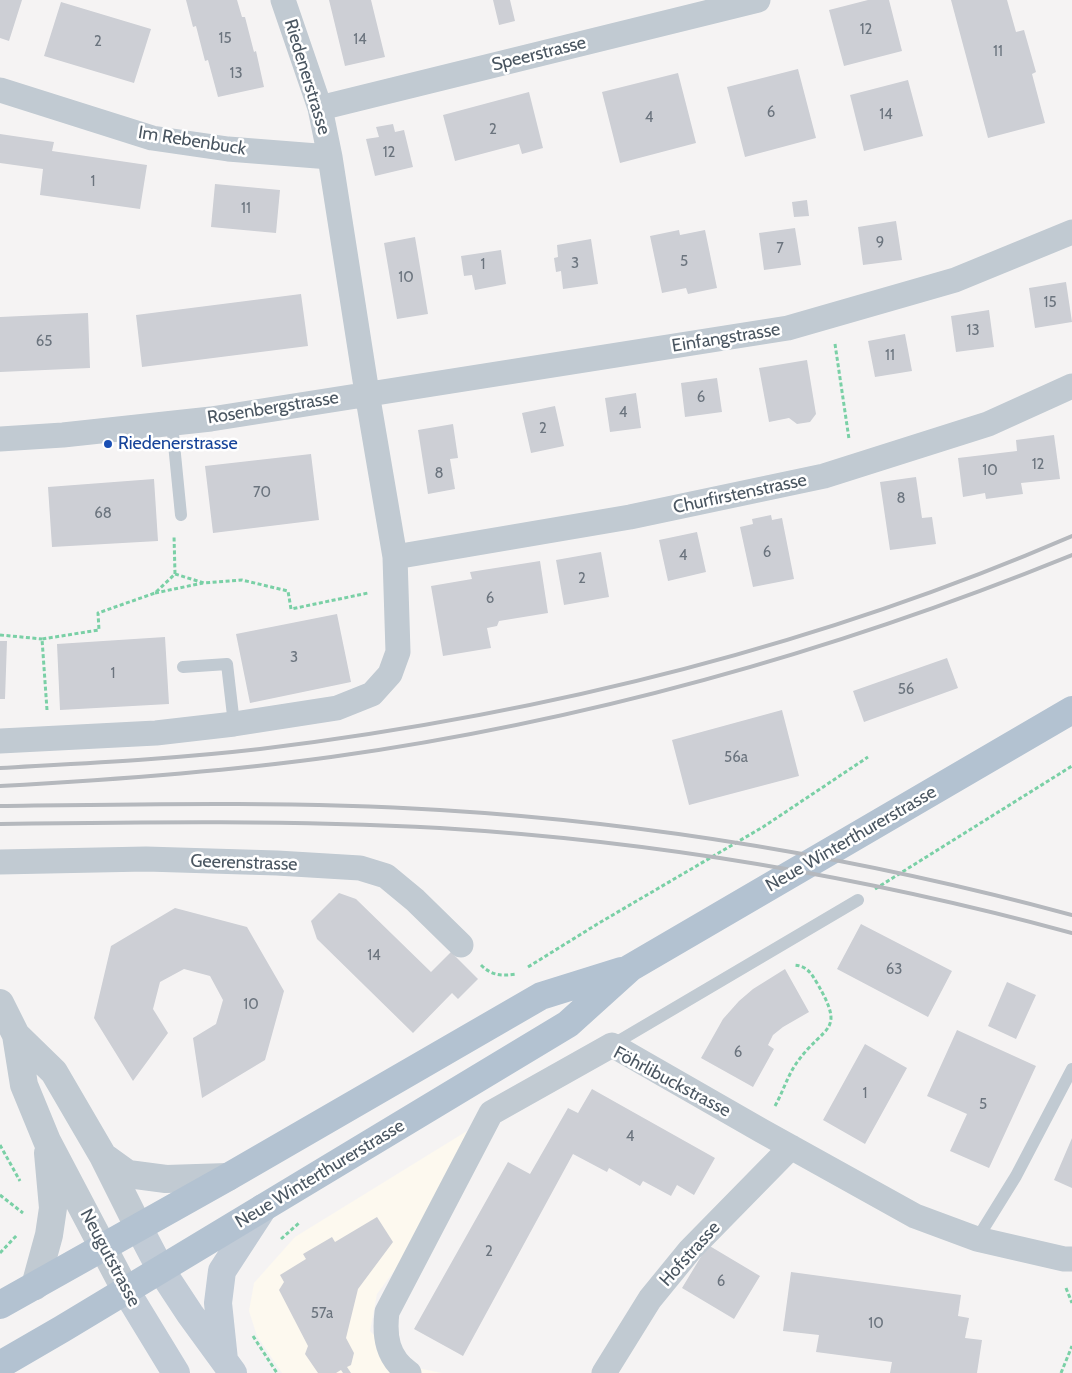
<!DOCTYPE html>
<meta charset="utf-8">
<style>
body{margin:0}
canvas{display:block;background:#f5f3f3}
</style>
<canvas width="1072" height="1373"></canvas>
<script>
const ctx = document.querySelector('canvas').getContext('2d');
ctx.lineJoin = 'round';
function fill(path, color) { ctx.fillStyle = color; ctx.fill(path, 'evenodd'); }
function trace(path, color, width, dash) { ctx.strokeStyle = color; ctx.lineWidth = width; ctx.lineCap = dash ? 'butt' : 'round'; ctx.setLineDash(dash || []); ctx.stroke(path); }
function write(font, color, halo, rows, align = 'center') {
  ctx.font = font + ' Cabin,sans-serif'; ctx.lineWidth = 5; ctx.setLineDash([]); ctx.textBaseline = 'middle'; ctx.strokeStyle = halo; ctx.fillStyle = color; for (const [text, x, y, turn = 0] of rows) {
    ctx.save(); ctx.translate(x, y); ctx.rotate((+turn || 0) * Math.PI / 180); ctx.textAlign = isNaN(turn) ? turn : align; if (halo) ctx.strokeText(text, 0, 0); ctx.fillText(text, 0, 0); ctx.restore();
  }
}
fill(new Path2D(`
 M 467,1131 L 420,1236 L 377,1294 L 370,1331 L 403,1365 L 442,1373 L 282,1373 L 257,1336 L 249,1311 L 254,1283 L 295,1237 Z`), '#fdf9ef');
fill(new Path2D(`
 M 0,0 L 22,0 L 9,41 L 0,38 Z
 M 186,0 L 237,0 L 242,17 L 245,17 L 254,52 L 256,51 L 264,87 L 218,97 L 208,60 L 205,61 L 196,26 L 193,27 Z
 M 329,0 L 371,0 L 385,57 L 345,66 Z
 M 493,0 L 510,0 L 515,21 L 499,25 Z
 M 868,0 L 889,0 L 902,51 L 844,66 L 829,10 Z
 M 951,0 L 1007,0 L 1016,32 L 1024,30 L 1036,72 L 1032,74 L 1045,123 L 988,138 Z
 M 61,2 L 151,29 L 134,83 L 44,56 Z
 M 798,69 L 816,138 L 745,157 L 727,87 Z
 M 678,73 L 696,143 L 620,163 L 602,92 Z
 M 908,80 L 923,136 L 864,151 L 850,95 Z
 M 529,92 L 543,148 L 522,154 L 519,144 L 455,161 L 443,115 Z
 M 393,124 L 395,132 L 404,130 L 413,167 L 375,176 L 366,139 L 379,137 L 376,127 Z
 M 0,134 L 54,142 L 52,151 L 147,165 L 140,209 L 40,195 L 43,169 L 0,163 Z
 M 215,184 L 280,190 L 276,233 L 211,227 Z
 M 807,200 L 809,216 L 794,217 L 792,202 Z
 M 896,221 L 902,260 L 863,265 L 858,227 Z
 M 795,228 L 801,265 L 764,270 L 759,233 Z
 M 679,230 L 680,235 L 705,230 L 717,288 L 688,294 L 686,288 L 662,293 L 650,236 Z
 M 415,237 L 428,314 L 397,319 L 384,243 Z
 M 591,239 L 598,284 L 563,289 L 561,271 L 556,272 L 554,258 L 558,257 L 557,245 Z
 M 501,250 L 506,284 L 475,290 L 472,275 L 464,276 L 461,256 Z
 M 1066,282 L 1072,322 L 1035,328 L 1029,288 Z
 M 301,294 L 308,346 L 142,367 L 136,315 Z
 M 989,310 L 994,347 L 956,352 L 951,316 Z
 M 88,313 L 90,368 L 0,372 L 0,317 Z
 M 905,334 L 912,371 L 875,377 L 868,341 Z
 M 807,360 L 816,414 L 810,422 L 797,424 L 789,418 L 769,422 L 759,368 Z
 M 717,378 L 722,412 L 685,417 L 681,383 Z
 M 636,393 L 641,428 L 610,432 L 605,398 Z
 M 555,406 L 564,446 L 531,453 L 522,413 Z
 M 453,424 L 458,458 L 450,459 L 455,489 L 428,494 L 418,430 Z
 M 1054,435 L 1060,479 L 1021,483 L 1023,494 L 986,499 L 985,493 L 963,497 L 958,458 L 1017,451 L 1016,440 Z
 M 311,454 L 319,520 L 213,533 L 205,466 Z
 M 916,477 L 922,518 L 932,517 L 936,544 L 890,550 L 880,482 Z
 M 154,479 L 158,541 L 52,547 L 48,487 Z
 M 771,515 L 772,520 L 782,518 L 794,579 L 753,587 L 740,527 L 753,524 L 752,519 Z
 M 697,532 L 706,572 L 668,581 L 659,540 Z
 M 601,552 L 609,597 L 564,605 L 556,560 Z
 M 540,561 L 548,613 L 499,621 L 497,626 L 487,628 L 491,648 L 443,656 L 431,586 L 472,579 L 470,572 Z
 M 337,614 L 351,682 L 250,703 L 236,634 Z
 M 165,637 L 169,704 L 60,710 L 57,644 Z
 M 0,641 L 7,641 L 5,699 L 0,699 Z
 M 947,658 L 958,688 L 864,722 L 853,691 Z
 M 782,710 L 799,776 L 689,805 L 672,740 Z
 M 339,893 L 356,899 L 431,972 L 451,952 L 478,979 L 458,999 L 452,993 L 413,1033 L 317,939 L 311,921 Z
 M 175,908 L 247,927 L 284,991 L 265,1060 L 202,1098 L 193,1038 L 216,1024 L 223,1000 L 210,976 L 184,969 L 160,982 L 153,1009 L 168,1033 L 133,1081 L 94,1018 L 111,946 Z
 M 861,924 L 952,971 L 928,1017 L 837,969 Z
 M 785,969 L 809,1012 L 783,1027 L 773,1035 L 768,1045 L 774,1049 L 753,1087 L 701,1058 L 723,1019 L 739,1001 L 753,989 Z
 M 1007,982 L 1036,995 L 1016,1039 L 988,1026 Z
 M 957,1030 L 1036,1066 L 989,1168 L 950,1151 L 967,1114 L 927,1096 Z
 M 865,1044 L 907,1068 L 865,1144 L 823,1120 Z
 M 592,1089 L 715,1158 L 694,1195 L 677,1185 L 671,1196 L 643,1181 L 640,1186 L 609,1168 L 607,1172 L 573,1154 L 463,1356 L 414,1329 L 508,1162 L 530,1174 L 568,1108 L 578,1113 Z
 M 1072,1138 L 1072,1188 L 1054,1180 Z
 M 377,1217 L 393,1242 L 358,1289 L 346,1338 L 354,1353 L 351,1365 L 347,1367 L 351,1373 L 343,1373 L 341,1370 L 336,1373 L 318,1373 L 305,1354 L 308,1346 L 279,1290 L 284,1282 L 280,1275 L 306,1259 L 303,1254 L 332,1237 L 335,1242 Z
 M 708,1245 L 760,1276 L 734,1319 L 682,1288 Z
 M 791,1272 L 961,1295 L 958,1316 L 969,1318 L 965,1338 L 982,1340 L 977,1373 L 890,1373 L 892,1362 L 816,1352 L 819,1335 L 783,1331 Z`), '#cdcfd5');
trace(new Path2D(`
 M 835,344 L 849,439
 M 175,574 L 204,583 L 242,580 L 288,591 L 291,609 L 368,593
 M 155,593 L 203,583
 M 0,635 L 42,639
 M 47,710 L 42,639 L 99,630 L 98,613 L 155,593 L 175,574 L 174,535
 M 875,889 L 1072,766
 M 481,965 C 492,976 502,976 516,974
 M 528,967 L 599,923 L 763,827 L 868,757
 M 775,1106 C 783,1092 788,1074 798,1061 C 825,1024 846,1033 817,983 C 811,973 807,966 794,965
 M 0,1145 L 20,1181
 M 0,1195 L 23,1213
 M 281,1239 L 299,1223
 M 0,1253 L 17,1235
 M 1066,1288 L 1072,1303
 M 253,1336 L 277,1373
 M 1061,1373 L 1072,1346`), '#7ad0a6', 3, [4, 2.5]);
trace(new Path2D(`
 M 172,424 L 181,515
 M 183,667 L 227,664 L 234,724
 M 612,1045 L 858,900
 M 977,1239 L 1016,1176 L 1072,1069`), '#c1cad2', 12);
trace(new Path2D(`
 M 0,90 L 152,138 L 228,149 L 330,157
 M 320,108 L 758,0
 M 0,439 L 63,435 L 211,419 L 788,328 L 955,280 L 1072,232
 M 395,557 L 630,517 L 824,476 L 988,424 L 1072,386
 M 0,741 L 156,733 L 234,724 L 337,708 L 372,694 L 390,674 L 398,652 L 395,557 L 367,393 L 330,157 L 320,108 L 283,0
 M 0,862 L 146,859 L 277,863 L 360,868 L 386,876 L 415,900 L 461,945
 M 409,1373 C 387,1358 384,1336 387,1312 L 491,1113 L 612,1045 L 762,1131 L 915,1216 L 977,1239 L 1064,1259 L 1072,1259
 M 604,1373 L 650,1299 L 690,1250 L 791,1147`), '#c1cad2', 25);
trace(new Path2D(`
 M 0,1003 L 16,1035 L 24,1085 L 47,1141 L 126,1291
 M 16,1035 L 54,1072 L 103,1156 L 139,1228
 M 103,1156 L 128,1174 L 166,1179 L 228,1177
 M 35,1286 L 49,1235 L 53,1208 L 48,1153`), '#c1cad2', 28);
trace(new Path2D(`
 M 139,1228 L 161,1270 L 190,1314 L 233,1373
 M 126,1291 L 176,1373
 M 224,1360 L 218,1303 L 222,1271 L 263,1208`), '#c1cbd6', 28);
trace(new Path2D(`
 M 0,1305 L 228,1177 L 541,996 L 621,971
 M 0,1365 L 62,1329 L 568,1024 L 630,968 L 1072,710`), '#b3c2d1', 28);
trace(new Path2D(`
 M 0,768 C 87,763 173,759 260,749 C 537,715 815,647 1072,536
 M 0,786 C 111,780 221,772 331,757 C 587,721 833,652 1072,555
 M 0,806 C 147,804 294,801 440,810 C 654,823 865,859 1072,915
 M 0,824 C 147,822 294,820 440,828 C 654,841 866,877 1072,933`), '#b5b8bd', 4);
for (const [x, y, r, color] of [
 [108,444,5,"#1a4fb4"]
]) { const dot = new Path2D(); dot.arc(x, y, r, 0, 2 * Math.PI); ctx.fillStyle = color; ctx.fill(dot); trace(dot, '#fff', 2); }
write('15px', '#6b747e', null, [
 ["12",866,30],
 ["15",225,39],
 ["14",360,40],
 ["2",98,42],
 ["11",998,52],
 ["13",236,74],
 ["6",771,113],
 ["14",886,115],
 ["4",649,118],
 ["2",493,130],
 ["12",389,153],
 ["1",93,182],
 ["11",246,209],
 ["9",880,243],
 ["7",780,249],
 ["5",684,262],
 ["3",575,264],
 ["1",483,265],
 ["10",406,278],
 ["15",1050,303],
 ["13",973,331],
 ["65",44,342],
 ["11",890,356],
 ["6",701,398],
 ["4",623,413],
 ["2",543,429],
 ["12",1038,465],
 ["10",990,471],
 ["8",439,474],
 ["70",262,493],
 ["8",901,499],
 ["68",103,514],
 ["6",767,553],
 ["4",683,556],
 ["2",582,579],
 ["6",490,599],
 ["3",294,658],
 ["1",113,674],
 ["56",906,690],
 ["56a",736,758],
 ["14",374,956],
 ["63",894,970],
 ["10",251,1005],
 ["6",738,1053],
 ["1",865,1094],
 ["5",983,1105],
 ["4",630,1137],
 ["2",489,1252],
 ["6",721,1282],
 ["57a",322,1314],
 ["10",876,1324]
]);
write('18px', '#4a5661', '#fff', [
 ["Speerstrasse",539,54,-14],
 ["Riedenerstrasse",307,77,73],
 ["Im Rebenbuck",192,141,9],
 ["Einfangstrasse",726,338,-9],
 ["Rosenbergstrasse",273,408,-9],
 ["Churfirstenstrasse",740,494,-12],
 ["Neue Winterthurerstrasse",851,839,-30],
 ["Geerenstrasse",244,863,2],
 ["Föhrlibuckstrasse",672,1082,28],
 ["Neue Winterthurerstrasse",320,1174,-31],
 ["Hofstrasse",690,1254,-48],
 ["Neugutstrasse",110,1258,62]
]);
write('18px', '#164399', '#fff', [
 ["Riedenerstrasse",118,444]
], 'left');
</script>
